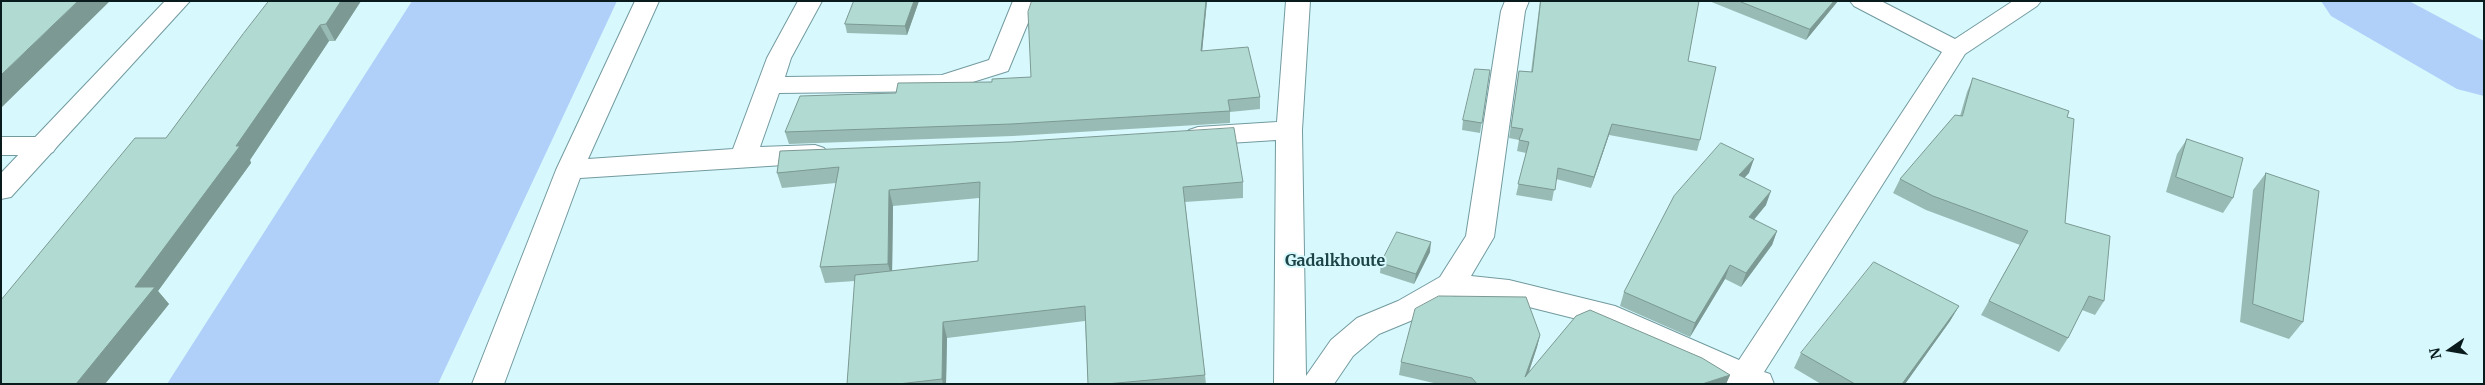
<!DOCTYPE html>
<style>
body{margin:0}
#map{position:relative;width:2485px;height:385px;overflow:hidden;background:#d7f9fd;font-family:Merriweather,serif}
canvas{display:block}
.frame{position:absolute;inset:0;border:2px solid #0a1b1d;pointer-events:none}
.north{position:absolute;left:2425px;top:325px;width:50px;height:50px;-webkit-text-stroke:4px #d7f9fd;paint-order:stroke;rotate:257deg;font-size:14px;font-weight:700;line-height:20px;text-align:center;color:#0a1b1d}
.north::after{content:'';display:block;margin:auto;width:18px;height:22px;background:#0a1b1d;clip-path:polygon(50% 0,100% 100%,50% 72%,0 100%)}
</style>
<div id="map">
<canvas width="2485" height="385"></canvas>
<div class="frame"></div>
<div class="north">N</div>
</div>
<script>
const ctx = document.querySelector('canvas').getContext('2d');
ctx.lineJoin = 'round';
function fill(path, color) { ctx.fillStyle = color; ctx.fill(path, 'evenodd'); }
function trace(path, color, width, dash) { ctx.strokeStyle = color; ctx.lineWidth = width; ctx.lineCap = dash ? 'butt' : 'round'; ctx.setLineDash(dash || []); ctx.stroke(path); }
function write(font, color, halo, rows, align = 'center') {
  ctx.font = font + ' Merriweather,serif'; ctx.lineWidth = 4; ctx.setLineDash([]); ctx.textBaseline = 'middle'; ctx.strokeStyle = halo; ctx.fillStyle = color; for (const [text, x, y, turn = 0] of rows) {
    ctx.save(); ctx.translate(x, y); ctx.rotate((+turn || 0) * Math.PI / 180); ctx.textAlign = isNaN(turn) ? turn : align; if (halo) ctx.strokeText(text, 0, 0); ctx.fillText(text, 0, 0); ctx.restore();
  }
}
fill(new Path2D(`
 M 412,1 L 617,1 L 438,384 L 167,384 Z`), '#b0d0f9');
fill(new Path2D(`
 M 2321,1 L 2409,1 L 2484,41 L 2484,96 L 2457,89 L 2331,16 Z`), '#b0d0f9');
const street = new Path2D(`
 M 635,1 L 659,1 L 588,159 L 733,149 L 767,58 L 798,1 L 822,1 L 791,58 L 785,77 L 942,75 L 989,60 L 1013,1 L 1037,1 L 1008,71 L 944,91 L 779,93 L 760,147 L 815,145 L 824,148 L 828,154 L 824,160 L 815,163 L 580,178 L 504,384 L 472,384 L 556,170 Z
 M 1286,1 L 1310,1 L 1302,130 L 1306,376 L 1331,340 L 1357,318 L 1398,301 L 1440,277 L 1466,236 L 1501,11 L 1505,1 L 1529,1 L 1525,11 L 1494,237 L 1471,276 L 1509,280 L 1615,306 L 1739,360 L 1942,52 L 1854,6 L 1850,1 L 1881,1 L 1955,39 L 2013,1 L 2041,1 L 2037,6 L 1965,54 L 1764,372 L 1770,374 L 1774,384 L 1720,384 L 1722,380 L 1597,324 L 1509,302 L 1454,296 L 1420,317 L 1379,334 L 1353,356 L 1334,384 L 1274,384 L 1276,140 L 1198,145 L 1189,142 L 1185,136 L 1189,130 L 1198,127 L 1277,122 Z
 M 1,137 L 44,137 L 53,140 L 57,146 L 53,152 L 44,155 L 1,155 Z`);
const primary = new Path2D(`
 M 165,1 L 190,1 L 11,197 L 1,199 L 1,173 Z`);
trace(street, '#729a9f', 2);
trace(primary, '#729a9f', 2);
fill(street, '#fff');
fill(primary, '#fff');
fill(new Path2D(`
 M 269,1 L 361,1 L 335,41 L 329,41 L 250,160 L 251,163 L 158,291 L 169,304 L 105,384 L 1,384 L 166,138 Z
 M 854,1 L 919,1 L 907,35 L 847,33 L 845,24 Z
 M 1032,1 L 1207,1 L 1202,51 L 1260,97 L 1260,109 L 1230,112 L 1230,123 L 1013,136 L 789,144 L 785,132 L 896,93 L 1031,77 Z
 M 1540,1 L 1699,1 L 1688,61 L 1700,140 L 1697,151 L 1609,135 L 1591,188 L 1556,179 L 1552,201 L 1516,195 L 1526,153 L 1517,151 L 1519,140 L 1509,138 L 1519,71 L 1531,72 Z
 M 1709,1 L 1838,1 L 1806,40 Z
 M 1490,70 L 1480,133 L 1462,130 L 1463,120 Z
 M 1973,78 L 2067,117 L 2065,223 L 2104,301 L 2095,315 L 2082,310 L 2068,338 L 2059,352 L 1981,315 L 2020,245 L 1926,210 L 1893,193 L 1900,179 L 1960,116 L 1967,92 Z
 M 2187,139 L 2233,198 L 2223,213 L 2166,192 L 2177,154 Z
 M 780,151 L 1243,182 L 1243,198 L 1185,202 L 1205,375 L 1206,384 L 1088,384 L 1085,321 L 947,338 L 946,384 L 847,384 L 855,281 L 825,283 L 820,267 L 836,183 L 782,188 L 777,173 ZM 979,198 L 978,261 L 892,271 L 893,206 Z
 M 1749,173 L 1744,178 L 1766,205 L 1754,220 L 1777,231 L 1772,245 L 1741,287 L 1725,279 L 1690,337 L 1620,306 L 1624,292 Z
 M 2266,173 L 2303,322 L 2289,339 L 2240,322 L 2253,190 Z
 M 1430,252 L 1414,284 L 1380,273 L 1381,263 Z
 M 1959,306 L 1950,321 L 1905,384 L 1821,384 L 1794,368 L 1801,353 Z
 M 1540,335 L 1537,347 L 1528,374 L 1730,375 L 1726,384 L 1438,384 L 1399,375 L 1401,362 Z`), '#98bcb5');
fill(new Path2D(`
 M 78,1 L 110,1 L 1,108 L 1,75 Z
 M 341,1 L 361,1 L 335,41 L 326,24 Z
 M 914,1 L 919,1 L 907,35 L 905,26 Z
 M 1206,1 L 1207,1 L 1201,63 L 1201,51 Z
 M 1834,1 L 1838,1 L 1806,40 L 1810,29 Z
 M 320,25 L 329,41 L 250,160 L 251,163 L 158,291 L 169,304 L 105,384 L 76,384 L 135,287 Z
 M 1612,124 L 1609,135 L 1591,188 L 1594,177 Z
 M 1754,159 L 1749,173 L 1734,189 L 1739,175 Z
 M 889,190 L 893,206 L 892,279 L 888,264 Z
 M 1771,191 L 1766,205 L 1744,231 L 1749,217 Z
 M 1777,231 L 1772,245 L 1741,287 L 1746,273 Z
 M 1431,242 L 1430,252 L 1414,284 L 1416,274 Z
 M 1730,265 L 1725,279 L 1690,337 L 1695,323 Z
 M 1959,306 L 1950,321 L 1905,384 L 1902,384 Z
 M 943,322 L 947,338 L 946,384 L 943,384 L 942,379 Z
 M 1540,335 L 1537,347 L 1525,384 L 1525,377 Z
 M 1730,375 L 1726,384 L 1702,384 Z`), '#7c9993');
const building = new Path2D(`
 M 1,1 L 78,1 L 1,75 Z
 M 269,1 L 341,1 L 326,24 L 320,25 L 236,146 L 240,146 L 135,287 L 155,287 L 76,384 L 1,384 L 1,300 L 135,138 L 166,138 L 243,34 Z
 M 854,1 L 914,1 L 905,26 L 845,24 Z
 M 1032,1 L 1206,1 L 1201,51 L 1248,47 L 1260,97 L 1228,100 L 1230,111 L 1011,124 L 785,132 L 800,96 L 896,93 L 898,83 L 992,82 L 992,79 L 1031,77 L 1028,12 Z
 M 1541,1 L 1699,1 L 1688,61 L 1716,67 L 1700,140 L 1612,124 L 1594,177 L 1558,168 L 1555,190 L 1518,184 L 1529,142 L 1519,140 L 1523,129 L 1511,127 L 1519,71 L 1532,72 Z
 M 1739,1 L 1834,1 L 1810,29 Z
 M 1475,69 L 1490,70 L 1482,123 L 1463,120 Z
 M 1973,78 L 2069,111 L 2067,117 L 2074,119 L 2065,223 L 2110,236 L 2104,301 L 2089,296 L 2068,338 L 1989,301 L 2028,231 L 1933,196 L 1900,179 L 1955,115 L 1962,116 Z
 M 1234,128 L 1243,182 L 1183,187 L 1205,375 L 1106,384 L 1088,384 L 1085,306 L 943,322 L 942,379 L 898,384 L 847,384 L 855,275 L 978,261 L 980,182 L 889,190 L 888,264 L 820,267 L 839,167 L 777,173 L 780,151 L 1011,142 Z
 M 2187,139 L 2243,158 L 2233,198 L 2176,177 Z
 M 1721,143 L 1754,159 L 1739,175 L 1771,191 L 1749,217 L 1777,231 L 1746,273 L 1730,265 L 1695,323 L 1624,292 L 1674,196 Z
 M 2266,173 L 2319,191 L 2303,322 L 2253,304 Z
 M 1397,232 L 1431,242 L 1416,274 L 1381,263 Z
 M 1874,262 L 1959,306 L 1902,384 L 1855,384 L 1801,353 Z
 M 1439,296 L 1526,297 L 1540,335 L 1525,377 L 1576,316 L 1590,310 L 1702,358 L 1730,375 L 1702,384 L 1477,384 L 1472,378 L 1401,362 L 1415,309 Z`);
fill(building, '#b1dbd2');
trace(building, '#7c9993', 1);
write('bold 16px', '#1c4448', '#d7f9fd', [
 ["Gadalkhoute",1335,261]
]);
</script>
